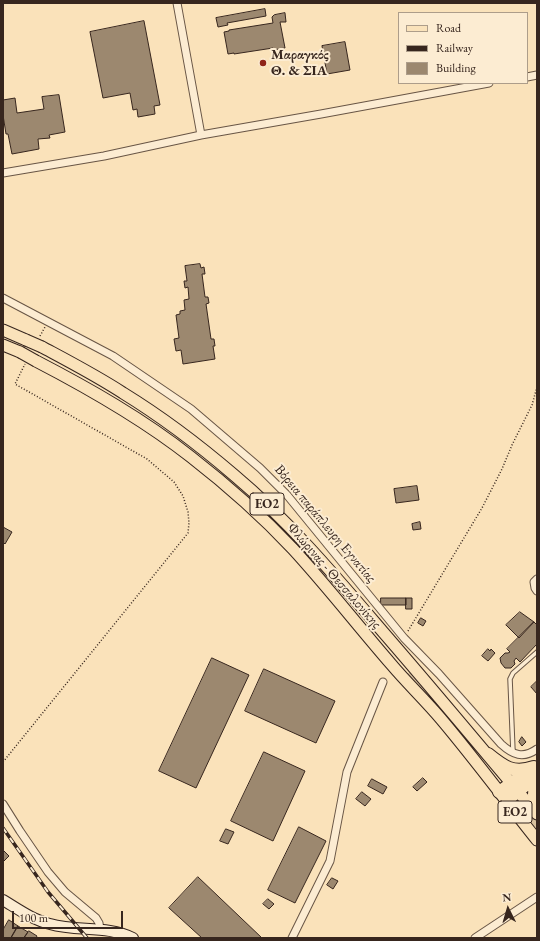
<!DOCTYPE html>
<meta charset="utf-8">
<style>
body{margin:0}
#map{position:relative;width:540px;height:941px;overflow:hidden;background:#fae2ba;font-family:"EB Garamond",serif}
canvas{display:block}
.frame{position:absolute;inset:0;border:4px solid #37261e;pointer-events:none}
.legend{position:absolute;left:398px;top:12px;width:130px;height:72px;box-sizing:border-box;background:#fcecd2;border:1px solid #ad9d8a;margin:0;padding:5px 7px;list-style:none;font-size:12px;color:#37261e}
.legend li{display:flex;align-items:center;gap:8px;height:20px}
.legend b{width:20px;border:1px solid #ad9d8a}
.north{position:absolute;left:488px;top:889px;width:40px;height:40px;-webkit-text-stroke:3px #fcecd2;paint-order:stroke;rotate:355deg;font-size:11px;font-weight:700;line-height:16px;text-align:center;color:#37261e}
.north::after{content:'';display:block;margin:auto;width:14px;height:18px;background:#37261e;clip-path:polygon(50% 0,100% 100%,50% 72%,0 100%)}
.scale{position:absolute;left:12px;top:911px;width:111px;height:18px;box-sizing:border-box;border:2px solid #37261e;border-top:0;padding-left:5px;font-size:12px;line-height:14px;white-space:nowrap;color:#37261e;-webkit-text-stroke:3px #fcecd2;paint-order:stroke}
</style>
<div id="map">
<canvas width="540" height="941"></canvas>
<div class="frame"></div>
<ul class="legend">
<li><b style="height:5px;background:#fae2ba"></b>Road</li>
<li><b style="height:5px;background:#37261e"></b>Railway</li>
<li><b style="height:11px;background:#9c886f"></b>Building</li>
</ul>
<div class="north">N</div>
<div class="scale">100 m</div>
</div>
<script>
const ctx = document.querySelector('canvas').getContext('2d');
ctx.lineJoin = 'round';
function fill(path, color) { ctx.fillStyle = color; ctx.fill(path, 'evenodd'); }
function trace(path, color, width, dash) { ctx.strokeStyle = color; ctx.lineWidth = width; ctx.lineCap = dash ? 'butt' : 'round'; ctx.setLineDash(dash || []); ctx.stroke(path); }
function write(font, color, halo, rows, align = 'center') {
  ctx.font = font + ' "EB Garamond",serif'; ctx.lineWidth = 4; ctx.setLineDash([]); ctx.textBaseline = 'middle'; ctx.strokeStyle = halo; ctx.fillStyle = color; for (const [text, x, y, turn = 0] of rows) {
    ctx.save(); ctx.translate(x, y); ctx.rotate((+turn || 0) * Math.PI / 180); ctx.textAlign = isNaN(turn) ? turn : align; if (halo) ctx.strokeText(text, 0, 0); ctx.fillText(text, 0, 0); ctx.restore();
  }
}
fill(new Path2D(`
 M 411,671 L 505,782 L 504,783 L 452,722 L 426,698 L 407,674 Z
 M 520,800 L 537,821 L 537,831 L 520,808 L 517,803 Z`), '#d9c29f');
const building = new Path2D(`
 M 265,9 L 266,16 L 227,23 L 228,25 L 218,27 L 216,18 Z
 M 285,13 L 286,22 L 280,22 L 285,48 L 273,50 L 273,48 L 234,54 L 234,53 L 228,54 L 224,32 L 229,31 L 229,30 L 273,23 L 272,17 L 274,15 Z
 M 144,21 L 160,105 L 154,106 L 155,114 L 138,117 L 137,109 L 133,110 L 130,93 L 103,98 L 90,32 Z
 M 345,42 L 350,70 L 327,74 L 322,46 Z
 M 59,95 L 65,132 L 49,135 L 50,138 L 38,139 L 39,149 L 12,154 L 8,134 L 6,134 L 3,115 L 3,100 L 15,98 L 17,113 L 44,109 L 42,97 Z
 M 200,264 L 201,268 L 204,267 L 205,274 L 202,274 L 205,297 L 208,297 L 209,303 L 206,304 L 211,339 L 214,339 L 215,346 L 213,346 L 215,359 L 183,364 L 181,350 L 176,351 L 174,339 L 179,338 L 176,315 L 180,314 L 180,311 L 185,310 L 184,300 L 189,299 L 188,287 L 185,288 L 184,281 L 187,281 L 185,266 Z
 M 417,486 L 419,500 L 396,503 L 394,489 Z
 M 420,522 L 421,529 L 413,530 L 412,524 Z
 M 3,527 L 12,532 L 5,544 L 3,542 Z
 M 381,598 L 406,598 L 406,605 L 381,605 Z
 M 406,598 L 412,598 L 412,609 L 406,609 Z
 M 520,612 L 534,622 L 519,638 L 506,625 Z
 M 421,618 L 426,621 L 423,626 L 418,623 Z
 M 534,622 L 537,625 L 537,644 L 520,662 L 516,658 L 514,661 L 515,664 L 511,668 L 505,668 L 501,663 L 500,658 L 505,653 L 508,653 L 510,652 L 507,649 Z
 M 488,649 L 490,651 L 491,649 L 495,653 L 488,661 L 482,656 Z
 M 212,658 L 249,675 L 196,788 L 159,771 Z
 M 264,669 L 335,701 L 316,743 L 245,711 Z
 M 537,681 L 537,694 L 531,687 Z
 M 522,737 L 526,742 L 522,746 L 519,742 Z
 M 264,752 L 305,771 L 273,841 L 231,821 Z
 M 423,778 L 427,782 L 417,791 L 413,787 Z
 M 372,779 L 387,787 L 383,794 L 368,786 Z
 M 362,792 L 371,799 L 365,806 L 356,799 Z
 M 299,827 L 326,841 L 295,903 L 268,890 Z
 M 226,829 L 234,832 L 228,844 L 220,841 Z
 M 3,850 L 9,856 L 3,862 Z
 M 198,877 L 262,938 L 202,938 L 169,908 Z
 M 332,878 L 338,881 L 333,889 L 327,885 Z
 M 268,899 L 274,904 L 269,909 L 263,904 Z
 M 9,920 L 18,926 L 11,938 L 3,938 L 3,930 Z
 M 18,926 L 28,932 L 24,938 L 11,938 Z
 M 29,931 L 37,936 L 36,938 L 24,938 Z`);
fill(building, '#9c886f');
trace(building, '#37261e', 1);
const lane = new Path2D(`
 M 513,752 L 510,679 L 513,673 L 537,652`);
const street = new Path2D(`
 M 177,3 L 201,135
 M 527,77 L 537,75
 M 3,173 L 104,156 L 201,135 L 321,114 L 489,83
 M 3,298 L 113,356 L 191,409 L 260,468 L 287,495 L 404,638 L 439,674 L 501,744 C 513,755 523,759 537,749
 M 537,579 L 534,582 L 535,588 L 537,591
 M 3,804 L 20,831 L 48,872 L 65,892 L 96,918 L 99,923 L 100,929
 M 292,938 L 330,861 L 347,772 L 383,682
 M 475,938 L 537,897`);
const secondary = new Path2D(`
 M 3,900 C 18,909 33,920 50,924 C 77,932 107,925 133,938`);
const primary = new Path2D(`
 M 3,330 L 26,340
 M 3,345 L 20,352
 M 42,347 C 70,362 97,376 123,393 C 162,417 199,445 234,475 C 290,522 336,577 383,632 C 435,692 486,753 537,814
 M 36,361 C 90,389 143,419 191,457 C 227,485 262,516 293,549 C 327,586 358,626 391,664 C 407,683 425,700 441,719 C 474,758 505,800 537,840`);
const highway = new Path2D(`
 M 488,754 C 504,767 513,774 534,767
 M 537,781 C 533,792 533,797 537,808
 M 499,792 L 531,769
 M 506,801 L 537,776`);
trace(lane, '#685545', 5.5);
trace(street, '#685545', 9);
trace(secondary, '#37261e', 12);
trace(primary, '#37261e', 13);
trace(highway, '#37261e', 14);
trace(new Path2D(`
 M 40,336 L 45,327
 M 408,631 L 482,508 L 502,469 L 512,445 L 532,405 L 537,387
 M 3,762 L 188,533 L 189,523 L 188,512 L 183,496 L 174,482 L 147,459 L 15,384 L 25,364`), '#37261e', 1.5, [1, 2]);
trace(lane, '#fcecd2', 3.5);
trace(street, '#fcecd2', 7);
trace(secondary, '#fcecd2', 10);
trace(primary, '#fae2ba', 11);
trace(highway, '#fae2ba', 12);
const rail = new Path2D(`
 M 3,828 L 48,892 L 87,938`);
trace(rail, '#37261e', 3.5);
trace(rail, '#fcecd2', 2, [6]);
const primaryBridge = new Path2D(`
 M 26,340 L 42,347
 M 20,352 L 36,361`);
trace(primaryBridge, '#37261e', 13, []);
trace(primaryBridge, '#fae2ba', 11);
for (const [x, y, r, color] of [
 [263,63,4,"#8f2418"]
]) { const dot = new Path2D(); dot.arc(x, y, r, 0, 2 * Math.PI); ctx.fillStyle = color; ctx.fill(dot); trace(dot, '#fcecd2', 1.5); }
for (const [x, y, w] of [
 [267,504,34],
 [515,812,34]
]) { const box = new Path2D(); box.roundRect(x - w / 2, y - 11, w, 22, 3); ctx.fillStyle = '#fcecd2'; ctx.fill(box); trace(box, '#37261e', 1); }
write('bold 13px', '#37261e', null, [
 ["ΕΟ2",267,504],
 ["ΕΟ2",515,812]
]);
write('bold 14px', '#37261e', '#fcecd2', [
 ["Μαραγκός",271,55],
 ["Θ. & ΣΙΑ",271,71]
], 'left');
write('14px', '#37261e', '#fcecd2', [
 ["Βόρεια παράπλευρη Εγνατίας",325,524,50],
 ["Φλώρινας - Θεσσαλονίκης",334,576,49]
]);
</script>
